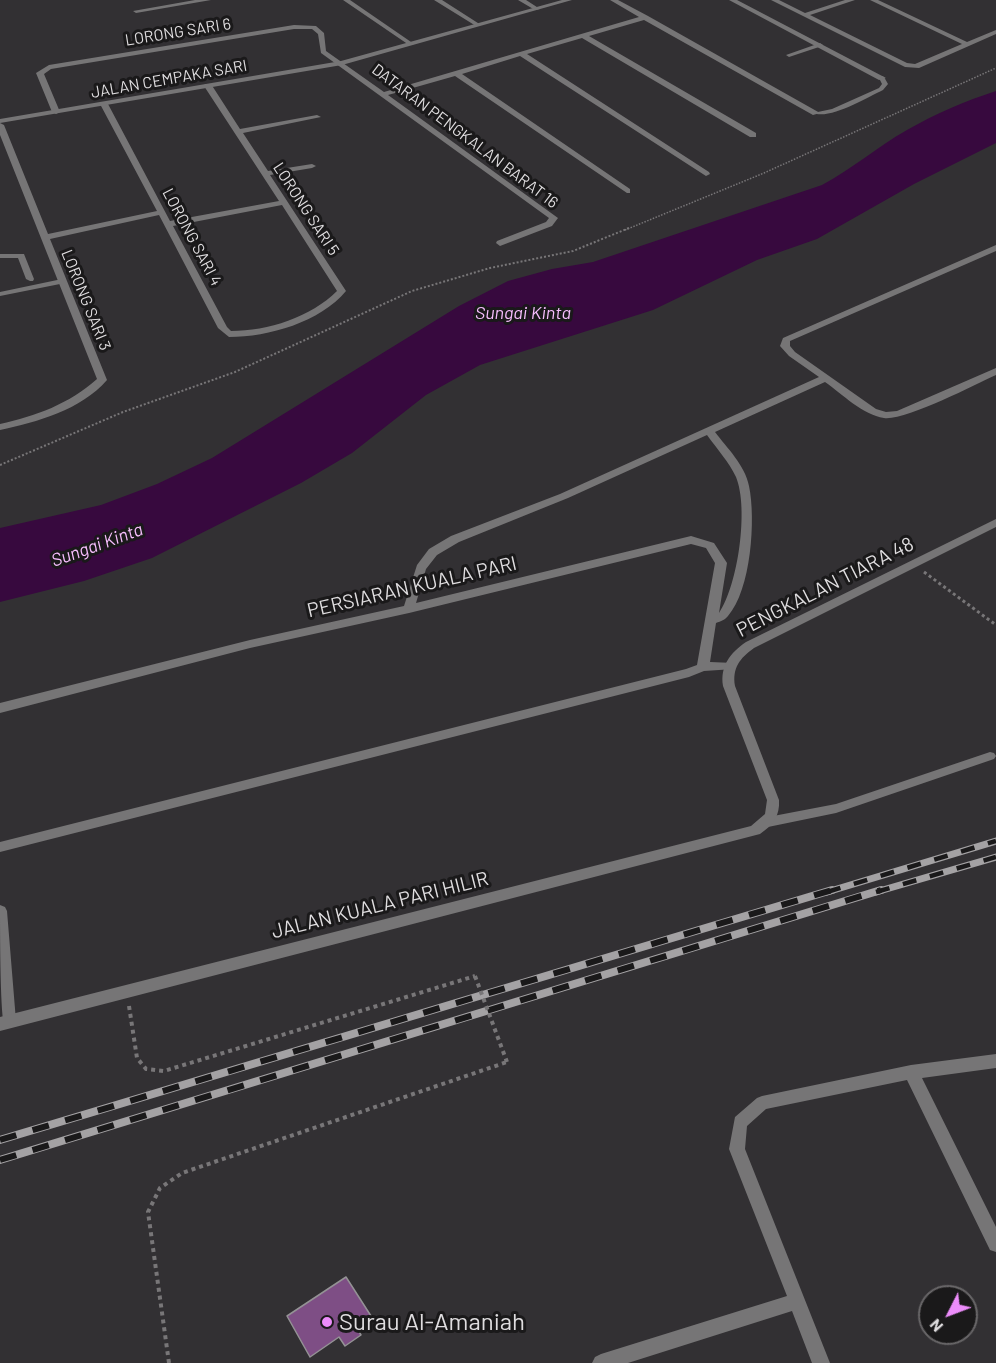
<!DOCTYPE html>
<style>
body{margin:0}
#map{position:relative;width:996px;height:1363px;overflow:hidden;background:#323033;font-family:Barlow,sans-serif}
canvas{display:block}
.north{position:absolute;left:918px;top:1285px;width:60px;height:60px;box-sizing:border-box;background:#1a191a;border:2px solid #696769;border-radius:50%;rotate:228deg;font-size:16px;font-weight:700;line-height:24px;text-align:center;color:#dfdddf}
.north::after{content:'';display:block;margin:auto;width:21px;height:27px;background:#ec8cfa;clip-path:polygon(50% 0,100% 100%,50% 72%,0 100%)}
</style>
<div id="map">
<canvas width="996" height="1363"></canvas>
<div class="north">N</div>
</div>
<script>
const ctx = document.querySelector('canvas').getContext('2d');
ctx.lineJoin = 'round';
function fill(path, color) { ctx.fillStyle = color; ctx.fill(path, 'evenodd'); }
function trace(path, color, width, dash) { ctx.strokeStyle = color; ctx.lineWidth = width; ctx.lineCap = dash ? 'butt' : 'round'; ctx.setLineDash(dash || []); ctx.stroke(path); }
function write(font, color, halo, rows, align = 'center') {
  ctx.font = font + ' Barlow,sans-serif'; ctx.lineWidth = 6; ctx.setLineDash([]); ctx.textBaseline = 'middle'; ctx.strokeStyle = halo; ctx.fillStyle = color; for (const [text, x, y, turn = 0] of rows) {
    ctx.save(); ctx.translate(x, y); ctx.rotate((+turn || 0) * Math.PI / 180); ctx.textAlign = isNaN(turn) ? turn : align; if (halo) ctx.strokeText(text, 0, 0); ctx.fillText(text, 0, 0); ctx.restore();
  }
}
fill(new Path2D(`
 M 996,91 L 996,143 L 914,184 L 817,239 L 757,260 L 653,310 L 480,365 L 426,395 L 352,453 L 301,483 L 152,558 L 84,581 L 0,602 L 0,528 L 101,505 L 157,484 L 212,458 L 459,306 L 508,281 L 552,269 L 593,262 L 822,185 C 852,169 877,147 907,130 C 935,114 965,101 996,91 Z`), '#37093e');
const building = new Path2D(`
 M 346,1277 L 371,1316 L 356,1327 L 361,1335 L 345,1346 L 339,1337 L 310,1357 L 287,1316 Z`);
fill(building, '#7e4e85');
trace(building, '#949295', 1.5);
trace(new Path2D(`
 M 625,230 L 764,173 L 996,68`), '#787678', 1.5, [1.5, 1.5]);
trace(new Path2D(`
 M 0,465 L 123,412 L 235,372 L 412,291 L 490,268 L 573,251 L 629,228`), '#787678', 2, [2, 2]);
trace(new Path2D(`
 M 924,572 L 996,625`), '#787678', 3, [3, 3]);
trace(new Path2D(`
 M 129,1006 L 137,1058 L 146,1069 L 164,1071 L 475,976
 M 169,1363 L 148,1212 L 160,1188 L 182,1173 L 507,1062`), '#787678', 4, [4, 4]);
fill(new Path2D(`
 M 820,43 L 823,45 L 822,46 L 789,57 L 786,55 Z
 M 882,76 L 884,77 L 888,84 L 883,90 C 866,98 830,120 813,113 L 832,109 L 879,88 L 882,84 L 879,78 Z
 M 0,254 L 24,254 L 34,279 L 33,281 L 30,281 L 26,279 L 18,258 L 0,258 Z
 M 62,279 L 65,279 L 65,283 L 0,296 L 0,292 Z
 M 990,752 L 994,753 L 996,756 L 994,759 L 836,813 L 768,827 L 764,825 L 762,822 L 764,819 L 768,817 L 836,804 Z`), '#767576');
fill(new Path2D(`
 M 195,0 L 211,0 L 136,13 L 133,11 Z
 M 343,0 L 350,0 L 414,44 L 409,45 Z
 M 434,0 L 442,0 L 481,25 L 476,26 Z
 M 518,0 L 526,0 L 540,9 L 535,10 Z
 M 610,0 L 618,0 L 648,16 L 820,113 L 813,115 L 644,20 L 589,36 L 756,133 L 756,137 L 750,137 L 582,38 L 527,54 L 709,172 L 710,174 L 706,176 L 520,56 L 462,74 L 630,189 L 630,193 L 627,193 L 455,76 L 388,95 L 558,218 L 552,226 L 500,246 L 496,243 L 497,241 L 546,222 L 549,218 L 321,53 L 318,34 L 312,29 L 294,29 L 51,69 L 44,74 L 60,112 L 56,114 L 52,112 L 36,73 L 49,65 L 294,25 L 316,26 L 324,33 L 326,51 L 384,92 L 639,17 Z
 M 729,0 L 737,0 L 886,78 L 879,80 Z
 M 771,0 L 779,0 L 805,13 L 845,0 L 855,0 L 810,15 L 907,63 L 915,64 L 962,44 L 870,0 L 878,0 L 967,42 L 996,30 L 996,34 L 919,68 L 905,67 Z
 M 205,84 L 211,84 L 240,129 L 317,115 L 321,117 L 243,133 L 268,171 L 312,164 L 316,166 L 312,168 L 270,175 L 346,291 C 320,322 269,337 229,337 L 218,328 L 159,215 L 50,239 L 107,380 C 81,410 37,422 0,430 L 0,424 C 36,416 69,404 97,379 L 0,135 L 0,123 L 4,125 L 48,234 L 157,211 L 100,104 L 104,102 L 108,104 L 170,221 L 279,201 L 204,86 ZM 282,205 L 337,291 C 311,317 268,331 231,331 L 227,327 L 173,226 Z
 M 996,245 L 996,251 L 790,341 L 790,346 L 795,352 L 876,409 L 886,412 L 897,411 L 996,368 L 996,375 C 974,385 905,421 884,418 C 863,415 842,394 825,382 L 715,432 C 727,448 745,465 749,486 C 756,519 751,590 728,616 C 725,620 721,621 716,623 L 710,662 L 734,663 L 736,666 L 734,669 L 704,671 L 689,677 L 0,852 L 0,842 L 686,669 L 697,665 L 715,563 L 706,548 L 691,544 L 409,613 L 250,648 L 0,713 L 0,703 L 250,640 L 404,606 L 417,565 L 429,549 L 451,536 L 560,494 L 819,377 L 789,356 L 780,346 L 783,338 ZM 707,435 C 717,449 729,462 736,477 C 749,509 738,585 719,613 L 727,563 L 714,543 L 691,536 L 416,603 L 426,569 L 437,555 L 459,542 L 568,498 Z
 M 0,905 L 5,907 L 7,911 L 16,1021 L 14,1026 L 9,1028 L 4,1026 C 0,1007 0,930 0,905 Z
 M 996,1054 L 996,1068 L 922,1078 L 996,1227 L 996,1252 L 990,1250 L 907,1080 L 766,1109 L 747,1126 L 745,1149 L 830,1363 L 812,1363 L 792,1311 L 628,1363 L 592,1363 L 595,1357 L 601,1354 L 787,1296 L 729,1149 L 735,1117 L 757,1098 L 762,1096 L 911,1065 Z`), '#767576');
fill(new Path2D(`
 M 562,0 L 572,0 L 342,65 L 0,123 L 0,119 L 341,61 Z
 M 996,519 L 996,527 L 754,648 C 740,658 732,668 735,686 L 779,800 C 780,816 773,825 760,834 L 0,1031 L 0,1017 L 751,826 L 765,814 L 767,800 L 723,686 C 720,666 730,653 746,642 Z`), '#767576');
const railFar1 = new Path2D(`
 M 827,892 L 996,841
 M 876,892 L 996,857`);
const rail = new Path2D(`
 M 0,1140 L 832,890
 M 0,1160 L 881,890`);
trace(railFar1, '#a4a2a4', 7);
trace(rail, '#a4a2a4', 8);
trace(railFar1, '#1a191a', 4.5, [14]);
trace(rail, '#1a191a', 6, [17]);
trace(new Path2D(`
 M 475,976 L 507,1062`), '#787678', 4, [4, 4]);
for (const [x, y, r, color] of [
 [327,1322,6,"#ec8cfa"]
]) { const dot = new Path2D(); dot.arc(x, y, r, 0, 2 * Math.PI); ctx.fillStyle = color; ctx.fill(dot); trace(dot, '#1a191a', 2); }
write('16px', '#dfdddf', '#1a191a', [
 ["LORONG SARI 6",178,32,-9],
 ["JALAN CEMPAKA SARI",169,79,-10],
 ["DATARAN PENGKALAN BARAT 16",465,136,37],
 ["LORONG SARI 5",306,209,57],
 ["LORONG SARI 4",192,237,62],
 ["LORONG SARI 3",86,300,68]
]);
write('italic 18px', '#f6bdfd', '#1a191a', [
 ["Sungai Kinta",523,313],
 ["Sungai Kinta",97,545,-20]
]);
write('20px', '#dfdddf', '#1a191a', [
 ["PERSIARAN KUALA PARI",412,587,-13],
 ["PENGKALAN TIARA 48",825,587,-27],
 ["JALAN KUALA PARI HILIR",380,905,-14]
]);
write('24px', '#dfdddf', '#1a191a', [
 ["Surau Al-Amaniah",339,1322]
], 'left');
</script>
